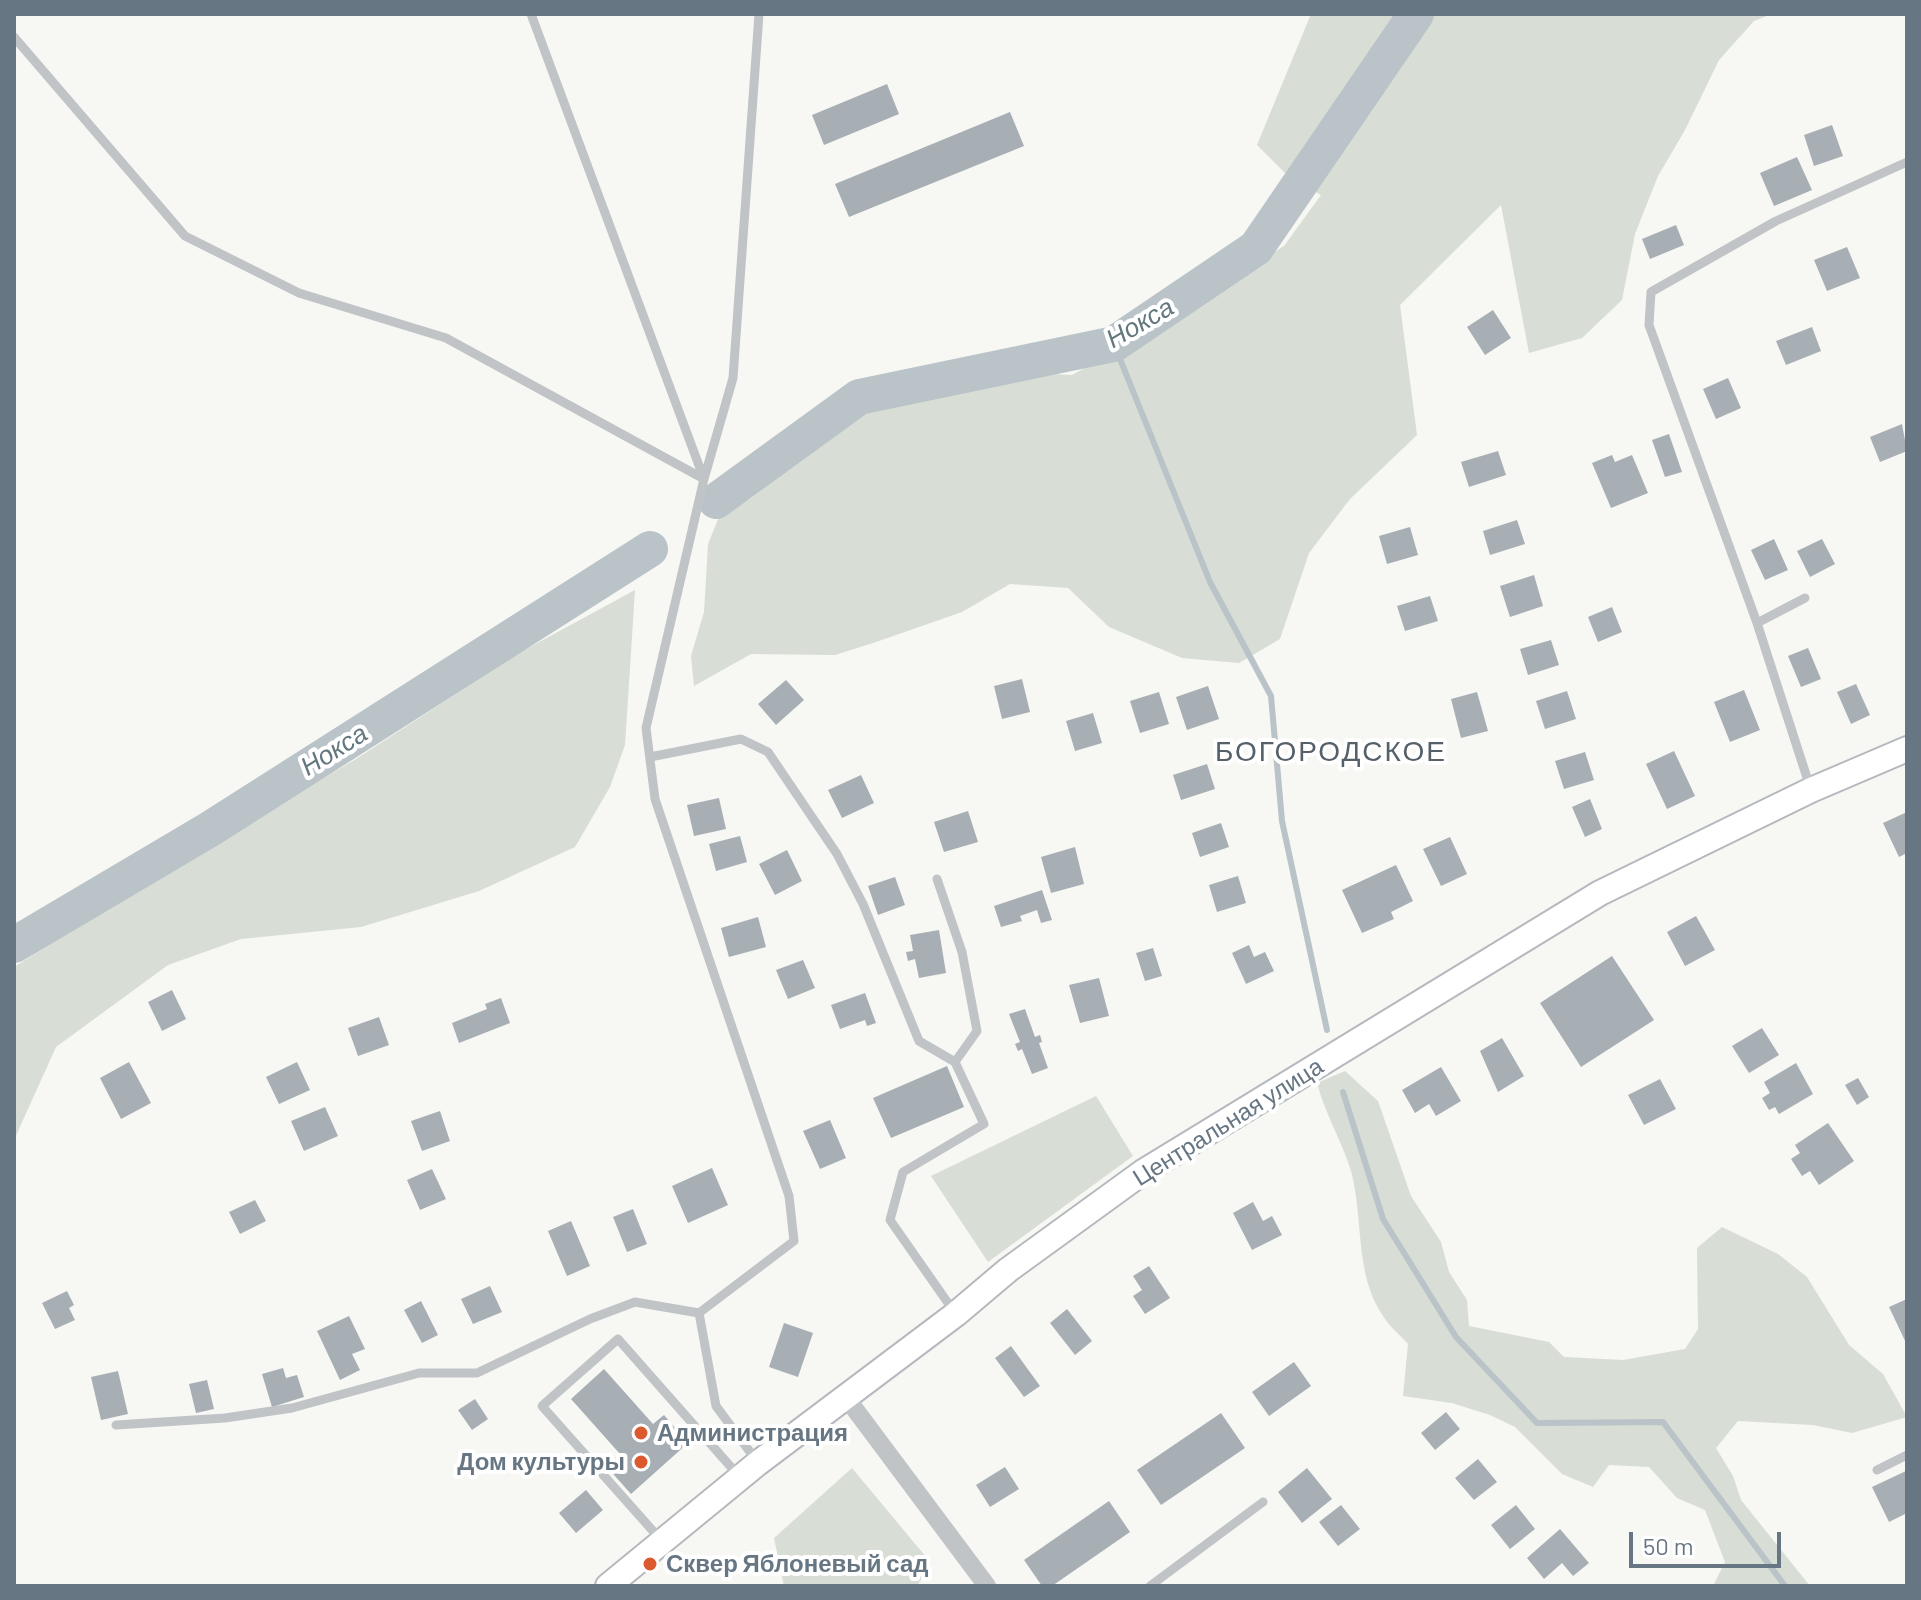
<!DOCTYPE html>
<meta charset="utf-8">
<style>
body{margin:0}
#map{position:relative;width:1921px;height:1600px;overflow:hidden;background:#f7f7f4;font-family:Barlow,sans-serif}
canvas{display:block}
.frame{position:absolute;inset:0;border:16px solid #677683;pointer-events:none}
.scale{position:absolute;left:1629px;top:1532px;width:152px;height:36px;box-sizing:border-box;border:4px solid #677683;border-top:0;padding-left:10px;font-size:24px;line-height:28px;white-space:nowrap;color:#677683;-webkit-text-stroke:6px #fff;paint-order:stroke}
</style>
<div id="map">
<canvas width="1921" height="1600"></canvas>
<div class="frame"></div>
<div class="scale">50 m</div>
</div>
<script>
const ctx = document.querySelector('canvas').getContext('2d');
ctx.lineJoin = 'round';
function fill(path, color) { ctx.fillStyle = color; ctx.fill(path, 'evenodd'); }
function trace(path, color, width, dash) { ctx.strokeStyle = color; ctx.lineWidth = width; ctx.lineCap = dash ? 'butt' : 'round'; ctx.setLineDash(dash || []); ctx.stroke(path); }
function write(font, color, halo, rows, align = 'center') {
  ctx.font = font + ' Barlow,sans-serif'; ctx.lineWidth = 8; ctx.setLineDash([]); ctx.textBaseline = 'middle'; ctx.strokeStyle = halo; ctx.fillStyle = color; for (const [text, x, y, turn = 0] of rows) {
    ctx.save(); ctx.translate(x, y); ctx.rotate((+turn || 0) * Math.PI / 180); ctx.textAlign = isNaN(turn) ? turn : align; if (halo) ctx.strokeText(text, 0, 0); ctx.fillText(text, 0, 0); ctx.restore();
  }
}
fill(new Path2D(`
 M 1311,14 L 1772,14 L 1754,21 L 1719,60 L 1685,130 L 1658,176 L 1635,234 L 1622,300 L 1582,338 L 1529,353 L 1501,205 L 1400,305 L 1417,435 L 1350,499 L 1309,553 L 1280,639 L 1239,663 L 1182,658 L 1109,627 L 1068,588 L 1010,584 L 962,612 L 876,642 L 835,655 L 751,654 L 694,686 L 691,656 L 704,612 L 708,544 L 719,517 L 751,498 L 858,415 L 927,395 L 1034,373 L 1072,375 L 1134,341 L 1284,246 L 1321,195 L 1289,177 L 1257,145 Z
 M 635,590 L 625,745 L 610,787 L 575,847 L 479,891 L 361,927 L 241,939 L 168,965 L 56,1047 L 14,1140 L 14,967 L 229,833 L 356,759 L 519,653 Z
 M 1345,1071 L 1378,1101 L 1411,1196 L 1441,1242 L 1449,1272 L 1467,1300 L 1469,1326 L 1549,1342 L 1564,1357 L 1623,1360 L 1685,1349 L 1698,1329 L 1697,1248 L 1722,1227 L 1778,1254 L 1807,1277 L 1849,1345 L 1883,1374 L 1907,1417 L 1852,1433 L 1813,1425 L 1738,1421 L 1716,1448 L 1733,1476 L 1741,1500 L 1810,1586 L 1713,1586 L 1725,1562 L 1705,1510 L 1677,1498 L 1649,1467 L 1609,1465 L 1593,1487 L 1562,1474 L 1515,1427 L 1490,1415 L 1452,1403 L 1403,1396 L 1408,1344 C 1400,1335 1389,1326 1383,1316 C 1354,1273 1364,1219 1351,1171 C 1342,1141 1325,1114 1317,1083 Z
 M 1096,1096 L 1133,1156 L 988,1262 L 931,1176 Z
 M 852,1468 L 931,1563 L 917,1586 L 784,1586 L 774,1538 Z`), '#d8ddd5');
trace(new Path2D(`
 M 1114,344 L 1210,582 L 1271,696 L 1282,821 L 1327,1030
 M 1343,1092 L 1383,1219 L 1456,1337 L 1537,1423 L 1663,1422 L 1785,1586`), '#b9c3c8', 6);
trace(new Path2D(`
 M 716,501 L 859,397 L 1114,344 L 1256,248 L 1416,14
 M 14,945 L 210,829 L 650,549`), '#b9c3c8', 36);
fill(new Path2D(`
 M 887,84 L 899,114 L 824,145 L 812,115 Z
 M 1010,112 L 1024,146 L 849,217 L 835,184 Z
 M 1832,125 L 1843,156 L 1814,166 L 1804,135 Z
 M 1797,157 L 1812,190 L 1774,206 L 1760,173 Z
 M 1676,225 L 1684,245 L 1650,259 L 1642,239 Z
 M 1847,247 L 1860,278 L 1827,291 L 1814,260 Z
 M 1493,310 L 1511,338 L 1485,355 L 1467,327 Z
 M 1812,327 L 1821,351 L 1786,365 L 1776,341 Z
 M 1728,378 L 1741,408 L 1716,419 L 1703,389 Z
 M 1902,424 L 1907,451 L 1880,462 L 1870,437 Z
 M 1669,434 L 1682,472 L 1665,477 L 1652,440 Z
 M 1498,451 L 1506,475 L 1469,487 L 1461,462 Z
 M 1612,455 L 1615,462 L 1632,455 L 1648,493 L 1611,508 L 1592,463 Z
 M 1517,520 L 1525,544 L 1490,555 L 1483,531 Z
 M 1410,527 L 1418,555 L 1387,564 L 1379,536 Z
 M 1774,539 L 1788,570 L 1765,580 L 1751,550 Z
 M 1822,539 L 1835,564 L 1810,577 L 1797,551 Z
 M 1534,575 L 1543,606 L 1510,617 L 1500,586 Z
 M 1430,596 L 1438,621 L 1405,631 L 1397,606 Z
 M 1612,607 L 1622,632 L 1598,642 L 1588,617 Z
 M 1551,640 L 1559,665 L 1528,675 L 1520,649 Z
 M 1808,648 L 1821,679 L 1801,687 L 1788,656 Z
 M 1022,679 L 1030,712 L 1002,719 L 994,686 Z
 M 786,680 L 804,700 L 776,725 L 758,704 Z
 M 1856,684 L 1870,715 L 1851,724 L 1837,692 Z
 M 1208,686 L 1219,719 L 1187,730 L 1176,697 Z
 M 1744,690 L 1760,730 L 1730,742 L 1714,702 Z
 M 1567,691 L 1576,719 L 1545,729 L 1536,701 Z
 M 1159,692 L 1169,724 L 1140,733 L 1130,701 Z
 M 1477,692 L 1488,731 L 1461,738 L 1451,699 Z
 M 1093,713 L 1102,743 L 1075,751 L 1066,721 Z
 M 1674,751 L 1695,796 L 1667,809 L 1646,764 Z
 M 1585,752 L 1594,780 L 1564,789 L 1555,761 Z
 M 1207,764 L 1215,789 L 1181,800 L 1173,775 Z
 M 861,775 L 874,803 L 842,818 L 828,790 Z
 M 719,798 L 726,829 L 694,836 L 687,805 Z
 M 1590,799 L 1602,829 L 1585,837 L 1572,807 Z
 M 968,811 L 978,842 L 944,852 L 934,822 Z
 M 1907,812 L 1907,853 L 1899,857 L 1883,823 Z
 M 1221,823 L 1229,847 L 1200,857 L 1192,833 Z
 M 740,836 L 747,862 L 716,871 L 709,844 Z
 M 1450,837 L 1467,874 L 1441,886 L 1423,849 Z
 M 1075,847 L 1084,884 L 1051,893 L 1041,857 Z
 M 787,850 L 802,881 L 775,895 L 759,864 Z
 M 1396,865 L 1413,901 L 1391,912 L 1394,919 L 1362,933 L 1342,890 Z
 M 1238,876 L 1246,903 L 1217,912 L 1209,885 Z
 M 895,877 L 905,905 L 878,915 L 868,886 Z
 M 1042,890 L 1052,920 L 1041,923 L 1037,910 L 1020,916 L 1022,921 L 1001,927 L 994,906 Z
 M 1696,916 L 1715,950 L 1685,966 L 1667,932 Z
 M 758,917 L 766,947 L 729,957 L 721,928 Z
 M 939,930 L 946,973 L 919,978 L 915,959 L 908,961 L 906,952 L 913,951 L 910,935 Z
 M 1249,945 L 1254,957 L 1265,952 L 1274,971 L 1246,984 L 1232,953 Z
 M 1153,948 L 1162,976 L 1145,981 L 1136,953 Z
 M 1612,956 L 1654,1020 L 1581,1067 L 1540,1003 Z
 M 803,960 L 815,988 L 788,999 L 776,970 Z
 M 1099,978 L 1109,1016 L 1080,1023 L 1069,985 Z
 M 172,990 L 186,1019 L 162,1031 L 148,1002 Z
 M 865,993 L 876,1023 L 867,1026 L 865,1020 L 840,1029 L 831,1005 Z
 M 501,998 L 510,1023 L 459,1043 L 452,1023 L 487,1009 L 485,1004 Z
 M 1025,1009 L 1035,1037 L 1040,1035 L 1042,1042 L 1039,1043 L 1048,1068 L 1032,1074 L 1022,1049 L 1018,1051 L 1015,1044 L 1020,1042 L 1009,1014 Z
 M 379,1017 L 389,1045 L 358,1056 L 348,1028 Z
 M 1762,1028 L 1779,1055 L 1749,1073 L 1732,1046 Z
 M 1502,1038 L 1524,1076 L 1498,1092 L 1480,1051 Z
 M 129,1062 L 151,1103 L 121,1119 L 100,1078 Z
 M 297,1062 L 310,1090 L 279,1104 L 266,1077 Z
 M 1796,1063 L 1813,1094 L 1779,1114 L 1775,1107 L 1769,1110 L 1762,1098 L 1770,1093 L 1764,1082 Z
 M 947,1066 L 964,1107 L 891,1138 L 873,1098 Z
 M 1441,1067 L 1461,1101 L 1436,1116 L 1429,1104 L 1415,1113 L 1402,1090 Z
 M 1858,1078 L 1869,1097 L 1857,1105 L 1845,1085 Z
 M 1660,1079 L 1676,1109 L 1644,1125 L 1628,1095 Z
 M 325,1107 L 338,1136 L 304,1151 L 291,1121 Z
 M 440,1111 L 450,1141 L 422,1151 L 411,1121 Z
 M 830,1120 L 846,1158 L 820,1169 L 803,1131 Z
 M 1828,1123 L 1854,1161 L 1819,1185 L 1810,1171 L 1802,1176 L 1791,1159 L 1800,1153 L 1795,1145 Z
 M 712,1168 L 728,1205 L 688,1223 L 672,1186 Z
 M 432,1169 L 446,1199 L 420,1210 L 407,1180 Z
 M 255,1200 L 266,1221 L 240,1234 L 229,1212 Z
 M 1253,1202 L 1263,1221 L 1272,1216 L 1282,1235 L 1252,1250 L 1233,1213 Z
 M 633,1209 L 647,1244 L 627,1252 L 613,1217 Z
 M 571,1221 L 590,1266 L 567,1276 L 548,1231 Z
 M 1149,1266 L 1170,1298 L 1145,1314 L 1133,1296 L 1142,1290 L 1133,1276 Z
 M 490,1286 L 502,1312 L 473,1324 L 461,1299 Z
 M 67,1291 L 74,1305 L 69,1308 L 75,1320 L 55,1329 L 42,1303 Z
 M 1907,1299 L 1907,1345 L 1889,1307 Z
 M 421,1301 L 438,1335 L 422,1343 L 404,1310 Z
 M 1067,1309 L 1092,1341 L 1075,1355 L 1050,1323 Z
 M 349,1316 L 365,1349 L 352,1354 L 360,1370 L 340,1380 L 317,1331 Z
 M 784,1323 L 813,1333 L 798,1377 L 769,1367 Z
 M 1011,1346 L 1040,1386 L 1024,1397 L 995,1358 Z
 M 1294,1362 L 1311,1386 L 1269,1416 L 1252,1392 Z
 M 283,1368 L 286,1378 L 297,1375 L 304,1397 L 272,1407 L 262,1374 Z
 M 604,1369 L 653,1424 L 664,1415 L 688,1443 L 631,1494 L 606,1466 L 620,1454 L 571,1399 Z
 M 118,1371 L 128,1414 L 101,1420 L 91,1377 Z
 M 207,1380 L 214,1409 L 196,1413 L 189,1384 Z
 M 475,1399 L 488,1419 L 472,1430 L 458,1410 Z
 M 1446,1412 L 1460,1429 L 1435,1450 L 1421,1433 Z
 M 1221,1413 L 1245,1448 L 1161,1505 L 1137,1470 Z
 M 1478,1459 L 1497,1482 L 1474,1500 L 1455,1478 Z
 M 1005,1467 L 1019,1489 L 990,1507 L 976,1485 Z
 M 1307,1468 L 1332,1499 L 1302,1523 L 1278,1492 Z
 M 1906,1471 L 1907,1513 L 1889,1522 L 1872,1487 Z
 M 586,1490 L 603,1510 L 576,1533 L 559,1513 Z
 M 1109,1501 L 1130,1532 L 1052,1586 L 1042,1586 L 1024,1560 Z
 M 1341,1505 L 1360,1529 L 1338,1546 L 1319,1522 Z
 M 1516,1505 L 1535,1529 L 1510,1549 L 1491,1525 Z
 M 1560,1529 L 1589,1563 L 1573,1576 L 1562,1563 L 1544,1579 L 1527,1558 Z`), '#a7afb4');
const secondary = new Path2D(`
 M 608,1586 L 758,1463 L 956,1314 L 1008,1270 L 1143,1172 L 1600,893 L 1811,790 L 1907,749`);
trace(secondary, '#b5b9bd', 28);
trace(new Path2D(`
 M 531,14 L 704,479 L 646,728 L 655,799 L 789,1196 L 794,1241 L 699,1313 L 716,1406 L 756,1460
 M 14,37 L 185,236 L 299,293 L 446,338 L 704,479 L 733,378 L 759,14
 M 1757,623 L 1805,598
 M 650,757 L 741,739 L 768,752 L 837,854 L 863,904 L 919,1041 L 955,1062 L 984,1124 L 903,1172 L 890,1220 L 955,1313
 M 1810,787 L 1757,623 L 1649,325 L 1651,292 L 1776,221 L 1907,162
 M 937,879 L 962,952 L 977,1031 L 955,1062
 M 116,1425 L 225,1418 L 292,1408 L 419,1373 L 477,1373 L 590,1319 L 635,1302 L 699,1313
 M 1877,1470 L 1907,1455
 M 661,1540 L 542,1406 L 618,1339 L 738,1475
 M 1150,1586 L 1263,1502`), '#c0c4c7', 9);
trace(new Path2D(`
 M 845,1396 L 987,1586`), '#c0c4c7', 18);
trace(secondary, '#fff', 24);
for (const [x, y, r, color] of [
 [641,1433,8,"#dc592f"],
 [641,1462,8,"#dc592f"],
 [650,1564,8,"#dc592f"]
]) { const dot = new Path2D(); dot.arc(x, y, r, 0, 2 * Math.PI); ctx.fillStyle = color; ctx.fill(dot); trace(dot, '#fff', 3); }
write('24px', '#677683', '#fff', [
 ["Центральная улица",1228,1122,-32]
]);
write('bold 24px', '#677683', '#fff', [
 ["Администрация",657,1433],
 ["Дом культуры",625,1462,"right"],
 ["Сквер Яблоневый сад",666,1564]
], 'left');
write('italic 26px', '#63777f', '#fff', [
 ["Нокса",1140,323,-30],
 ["Нокса",334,750,-32]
]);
ctx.letterSpacing = '2px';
write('28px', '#556069', '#fff', [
 ["БОГОРОДСКОЕ",1331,752]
]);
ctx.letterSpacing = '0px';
</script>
